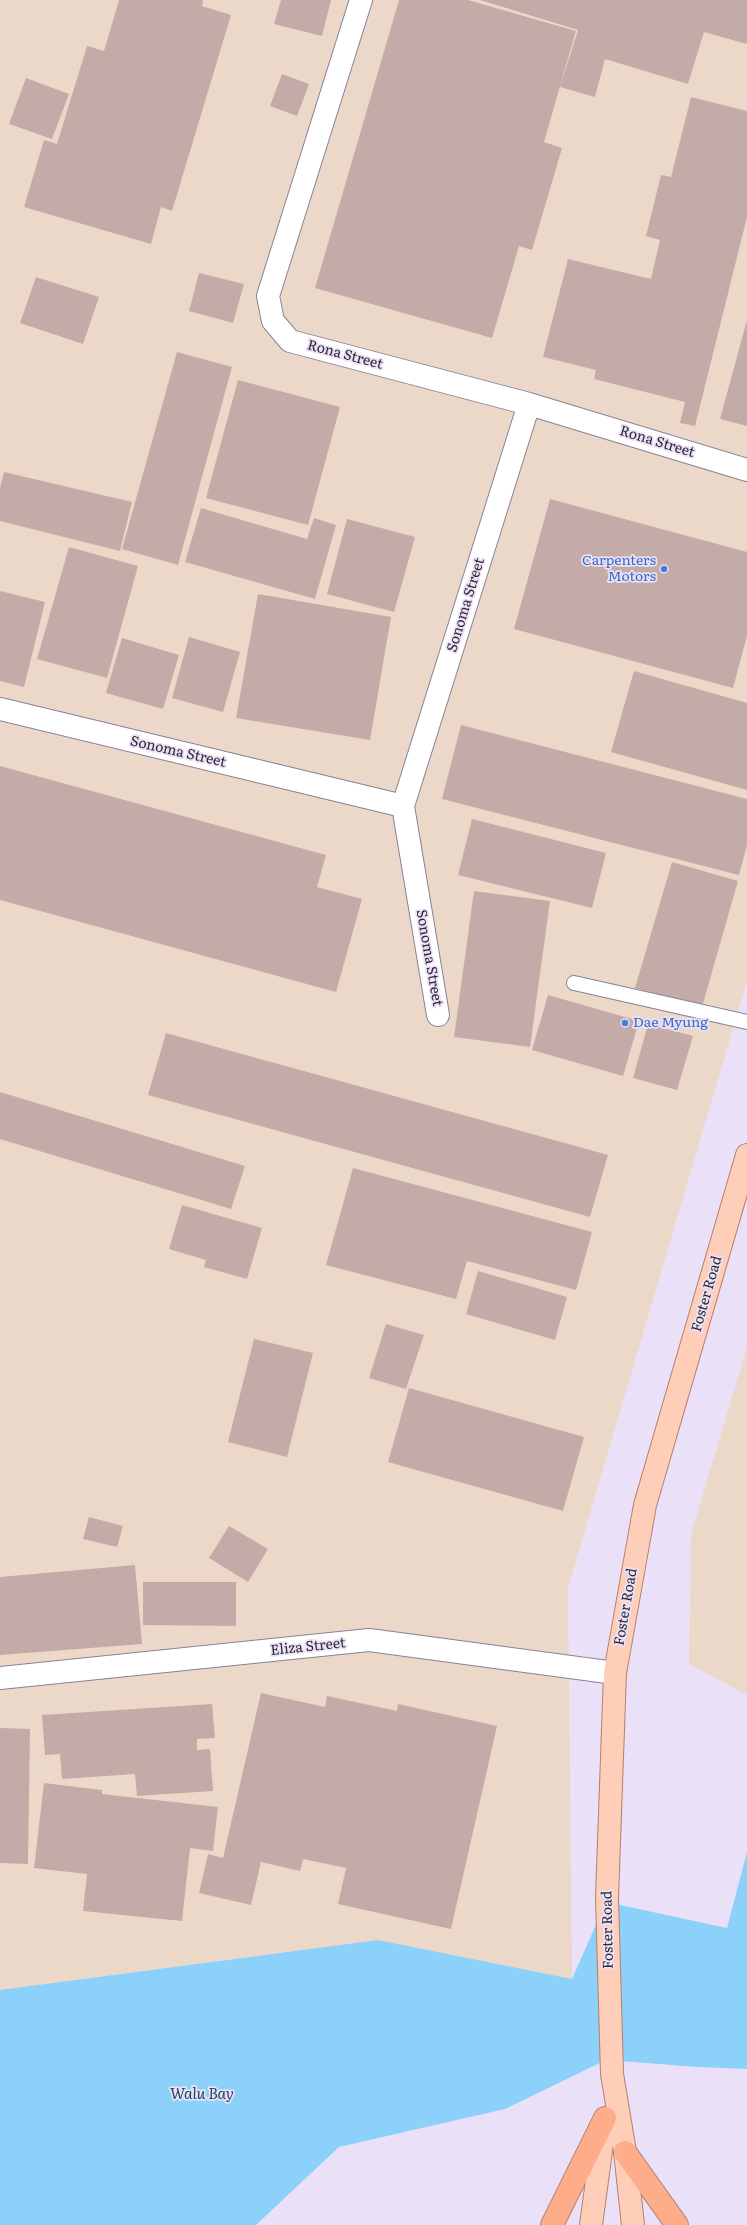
<!DOCTYPE html>
<style>
body{margin:0}
canvas{display:block;background:#eae1f8}
</style>
<canvas width="747" height="2225"></canvas>
<script>
const ctx = document.querySelector('canvas').getContext('2d');
ctx.lineJoin = 'round';
function fill(path, color) { ctx.fillStyle = color; ctx.fill(path, 'evenodd'); }
function trace(path, color, width, dash) { ctx.strokeStyle = color; ctx.lineWidth = width; ctx.lineCap = dash ? 'butt' : 'round'; ctx.setLineDash(dash || []); ctx.stroke(path); }
function write(font, color, halo, rows, align = 'center') {
  ctx.font = font + ' Literata,serif'; ctx.lineWidth = 3.5; ctx.setLineDash([]); ctx.textBaseline = 'middle'; ctx.strokeStyle = halo; ctx.fillStyle = color; for (const [text, x, y, turn = 0] of rows) {
    ctx.save(); ctx.translate(x, y); ctx.rotate((+turn || 0) * Math.PI / 180); ctx.textAlign = isNaN(turn) ? turn : align; if (halo) ctx.strokeText(text, 0, 0); ctx.fillText(text, 0, 0); ctx.restore();
  }
}
fill(new Path2D(`
 M 0,0 L 747,0 L 747,981 L 568,1588 L 572,1979 L 378,1940 L 0,1990 Z
 M 747,1347 L 747,1695 L 689,1664 L 691,1534 Z`), '#ecd8c9');
fill(new Path2D(`
 M 747,1852 L 747,2069 L 698,2067 L 606,2060 L 505,2109 L 339,2147 L 256,2225 L 0,2225 L 0,1990 L 378,1940 L 572,1979 L 606,1902 L 727,1928 Z`), '#8bd1fa');
fill(new Path2D(`
 M 119,0 L 203,0 L 202,6 L 231,15 L 172,211 L 161,207 L 151,244 L 24,207 L 44,140 L 57,144 L 87,46 L 104,51 Z
 M 281,0 L 331,0 L 322,36 L 274,24 Z
 M 399,0 L 468,0 L 576,31 L 544,142 L 562,148 L 532,250 L 519,246 L 492,338 L 315,288 Z
 M 480,0 L 747,0 L 747,44 L 704,32 L 688,84 L 605,59 L 595,97 L 560,87 L 578,30 Z
 M 282,74 L 309,84 L 297,116 L 270,106 Z
 M 26,78 L 69,94 L 52,139 L 9,124 Z
 M 691,97 L 747,111 L 747,217 L 695,426 L 680,423 L 685,402 L 594,379 L 596,370 L 543,357 L 568,259 L 651,279 L 660,240 L 646,236 L 661,175 L 671,177 Z
 M 199,273 L 244,284 L 233,323 L 189,311 Z
 M 36,277 L 99,297 L 83,344 L 20,323 Z
 M 747,320 L 747,426 L 720,419 Z
 M 177,352 L 232,367 L 178,565 L 122,549 Z
 M 238,380 L 340,407 L 308,525 L 206,498 Z
 M 4,472 L 132,502 L 120,551 L 0,521 L 0,488 Z
 M 550,499 L 747,552 L 747,636 L 733,688 L 514,629 Z
 M 201,508 L 307,539 L 314,518 L 336,525 L 315,599 L 185,562 Z
 M 347,519 L 415,537 L 394,612 L 327,594 Z
 M 69,547 L 138,566 L 107,678 L 37,659 Z
 M 0,591 L 45,602 L 24,687 L 0,681 Z
 M 258,594 L 391,617 L 370,740 L 236,718 Z
 M 189,637 L 240,652 L 223,712 L 172,698 Z
 M 122,638 L 179,655 L 163,709 L 106,693 Z
 M 634,671 L 747,703 L 747,790 L 611,752 Z
 M 461,725 L 747,799 L 747,845 L 739,875 L 442,799 Z
 M 0,766 L 326,855 L 317,887 L 362,899 L 336,992 L 0,900 Z
 M 472,819 L 606,853 L 592,908 L 458,875 Z
 M 672,862 L 738,881 L 702,1007 L 635,988 Z
 M 474,891 L 550,901 L 530,1047 L 454,1037 Z
 M 548,995 L 639,1021 L 623,1076 L 532,1050 Z
 M 648,1024 L 693,1036 L 677,1090 L 633,1078 Z
 M 166,1033 L 608,1155 L 590,1217 L 148,1095 Z
 M 0,1092 L 245,1166 L 231,1209 L 0,1139 Z
 M 353,1168 L 592,1232 L 576,1290 L 467,1261 L 456,1299 L 326,1265 Z
 M 182,1205 L 262,1228 L 247,1279 L 204,1267 L 206,1260 L 169,1249 Z
 M 478,1271 L 567,1297 L 555,1340 L 466,1314 Z
 M 386,1324 L 424,1335 L 406,1389 L 369,1378 Z
 M 254,1339 L 313,1353 L 287,1457 L 228,1442 Z
 M 409,1388 L 584,1437 L 563,1511 L 388,1462 Z
 M 89,1517 L 123,1526 L 117,1547 L 83,1539 Z
 M 229,1526 L 268,1549 L 248,1582 L 209,1558 Z
 M 135,1565 L 142,1644 L 0,1655 L 0,1577 Z
 M 143,1582 L 236,1582 L 236,1626 L 143,1625 Z
 M 261,1693 L 325,1707 L 327,1696 L 397,1711 L 398,1704 L 497,1726 L 451,1929 L 338,1904 L 346,1868 L 303,1859 L 300,1871 L 261,1862 L 251,1905 L 199,1893 L 208,1854 L 223,1858 Z
 M 212,1704 L 215,1738 L 197,1739 L 197,1750 L 210,1749 L 213,1791 L 137,1796 L 135,1774 L 62,1779 L 60,1754 L 45,1755 L 42,1715 Z
 M 0,1728 L 30,1729 L 28,1864 L 0,1863 Z
 M 44,1783 L 102,1790 L 102,1794 L 218,1807 L 213,1851 L 190,1848 L 182,1921 L 83,1911 L 87,1874 L 34,1868 Z`), '#c5aba7');
const lane = new Path2D(`
 M 574,983 L 747,1022`);
const street = new Path2D(`
 M 361,0 L 268,296 L 273,321 L 290,341 L 529,404 L 747,470
 M 0,709 L 403,806
 M 438,1015 L 403,806 L 529,404
 M 0,1678 L 369,1640 L 615,1673`);
const primary = new Path2D(`
 M 591,2225 L 605,2121
 M 633,2225 L 625,2152 L 612,2074 L 607,1898 L 615,1673 L 645,1505 L 747,1155`);
const highway = new Path2D(`
 M 625,2152 L 677,2225
 M 552,2225 L 605,2118`);
trace(lane, '#898296', 16);
trace(street, '#898296', 24);
trace(primary, '#b47f6b', 24);
trace(highway, '#b47f6b', 24);
trace(lane, '#fff', 14);
trace(street, '#fff', 22);
trace(primary, '#feceb9', 22);
trace(highway, '#fdad8a', 22);
for (const [x, y, r, color] of [
 [664,569,4,"#3f7fe0"],
 [625,1023,4,"#3f7fe0"]
]) { const dot = new Path2D(); dot.arc(x, y, r, 0, 2 * Math.PI); ctx.fillStyle = color; ctx.fill(dot); trace(dot, '#eae1f8', 1.5); }
write('14px', '#2d2a32', '#eae1f8', [
 ["Rona Street",345,355,15],
 ["Rona Street",657,442,17],
 ["Sonoma Street",466,605,-73],
 ["Sonoma Street",178,752,13],
 ["Sonoma Street",429,958,80],
 ["Foster Road",707,1294,-74],
 ["Foster Road",626,1607,-80],
 ["Eliza Street",308,1647,-6],
 ["Foster Road",608,1930,-91]
]);
write('14px', '#366cbe', '#eae1f8', [
 ["Carpenters",656,561],
 ["Motors",656,577],
 ["Dae Myung",633,1023,"left"]
], 'right');
write('italic 15px', '#1f465c', '#eae1f8', [
 ["Walu Bay",202,2095]
]);
</script>
